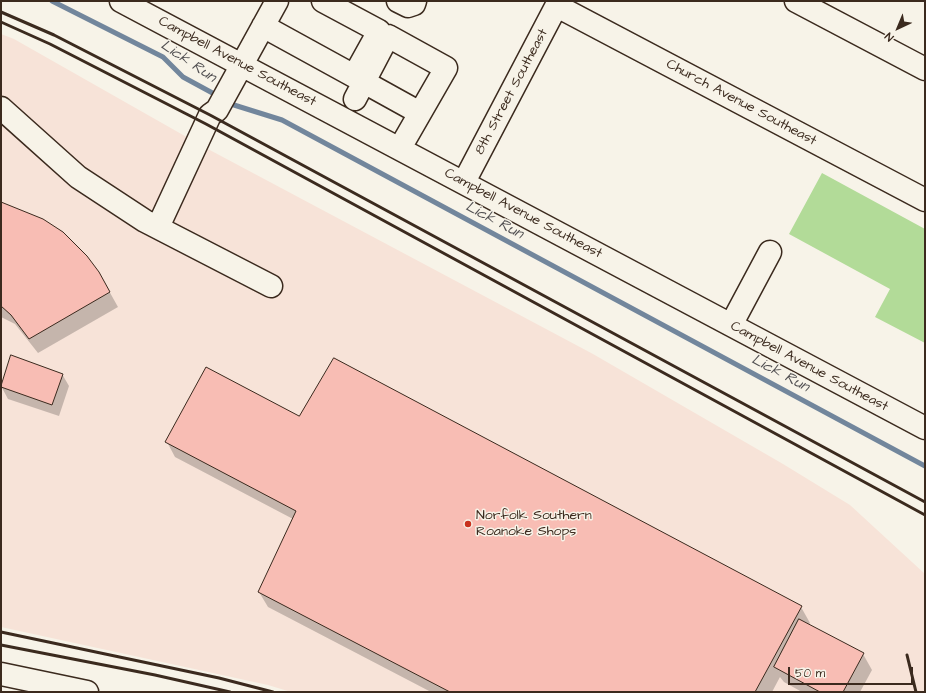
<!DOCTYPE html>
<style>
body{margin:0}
#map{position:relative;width:926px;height:693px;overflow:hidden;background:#f7f3e8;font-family:"Architects Daughter",sans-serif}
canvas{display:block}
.frame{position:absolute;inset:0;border:2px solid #3b2a1e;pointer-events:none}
.north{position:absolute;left:878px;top:8px;width:40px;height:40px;-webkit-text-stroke:3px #f7f3e8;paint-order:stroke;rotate:224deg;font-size:11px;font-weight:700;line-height:16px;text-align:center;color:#3b2a1e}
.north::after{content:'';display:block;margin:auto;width:14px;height:18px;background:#3b2a1e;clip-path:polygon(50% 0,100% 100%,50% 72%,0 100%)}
.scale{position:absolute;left:788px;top:667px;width:125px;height:18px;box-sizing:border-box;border:2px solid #3b2a1e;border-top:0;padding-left:5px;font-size:12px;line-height:14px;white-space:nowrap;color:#3b2a1e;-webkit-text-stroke:3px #f7f3e8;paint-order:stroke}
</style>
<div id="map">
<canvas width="926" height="693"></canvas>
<div class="frame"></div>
<div class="north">N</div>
<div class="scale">50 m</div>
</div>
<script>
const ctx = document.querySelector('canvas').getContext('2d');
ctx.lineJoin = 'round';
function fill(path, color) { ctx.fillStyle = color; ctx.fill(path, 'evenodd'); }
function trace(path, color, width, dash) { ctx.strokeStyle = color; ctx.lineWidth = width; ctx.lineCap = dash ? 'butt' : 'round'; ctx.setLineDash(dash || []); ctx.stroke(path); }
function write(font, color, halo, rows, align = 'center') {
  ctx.font = font + ' "Architects Daughter",sans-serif'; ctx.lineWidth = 3; ctx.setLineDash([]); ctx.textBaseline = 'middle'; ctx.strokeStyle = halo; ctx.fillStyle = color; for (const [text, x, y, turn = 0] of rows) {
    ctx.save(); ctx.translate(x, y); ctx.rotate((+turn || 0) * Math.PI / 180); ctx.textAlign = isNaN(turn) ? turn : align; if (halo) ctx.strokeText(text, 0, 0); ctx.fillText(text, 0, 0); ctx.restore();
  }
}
fill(new Path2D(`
 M 1,34 L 14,39 L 206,148 L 593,354 L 783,464 L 850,505 L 925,574 L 925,692 L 291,692 L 268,685 L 1,627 Z`), '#f7e3d8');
fill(new Path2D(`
 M 822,173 L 925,229 L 925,343 L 875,317 L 890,289 L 789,234 Z`), '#b2db98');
fill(new Path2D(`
 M 1,203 L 99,273 L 118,307 L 38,353 L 15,324 L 1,317 Z
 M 11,356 L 62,374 L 69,386 L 59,416 L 8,399 L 1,386 Z
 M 300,417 L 801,607 L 810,623 L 809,625 L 863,654 L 872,670 L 860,692 L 802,692 L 784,682 L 780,677 L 772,692 L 431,692 L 268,607 L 259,592 L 293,519 L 175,457 L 167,442 Z`), '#0003');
trace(new Path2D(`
 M 52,1 L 163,57 L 183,77 L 218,96
 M 227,101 L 234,105 L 282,120 L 925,466`), '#72869c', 5);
const building = new Path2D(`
 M 1,202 L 43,219 L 63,232 L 87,256 L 99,272 L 110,292 L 29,339 L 11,315 L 1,306 Z
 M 11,355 L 63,374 L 52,405 L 1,387 Z
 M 334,358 L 802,606 L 755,692 L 450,692 L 258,592 L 296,511 L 165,442 L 206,367 L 299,416 Z
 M 799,619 L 864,653 L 843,692 L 820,692 L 774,667 Z`);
fill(building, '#f8bdb4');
trace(building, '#3b2a1e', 1);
const minor = new Path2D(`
 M 121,1 L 925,428
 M 398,1 L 408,6 L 414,4 L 415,1
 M 796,1 L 925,69
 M 557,6 L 925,200
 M 263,26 L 354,76 L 379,31 L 323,1
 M 364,82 L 420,113
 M 355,99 L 388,36 L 446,68 L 400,148
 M 1,108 L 78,177 L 145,221 L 271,286
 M 464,182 L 559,1
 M 158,227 L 210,115 L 217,110 L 277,1
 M 731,325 L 770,252
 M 1,674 L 87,692`);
trace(minor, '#3b2a1e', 25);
trace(minor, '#f7f3e8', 22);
trace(new Path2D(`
 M 1,12 L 54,35 L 210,115 L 925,502
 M 1,22 L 50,44 L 206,124 L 925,515
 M 1,632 L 219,678 L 273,692
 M 1,645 L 155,675 L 230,692
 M 907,655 L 916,692`), '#3b2a1e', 3);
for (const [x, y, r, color] of [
 [468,524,4,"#c8321e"]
]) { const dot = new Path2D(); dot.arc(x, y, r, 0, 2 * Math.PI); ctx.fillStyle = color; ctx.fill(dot); trace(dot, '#f7f3e8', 1.5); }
write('14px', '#3b2a1e', '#f7f3e8', [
 ["Campbell Avenue Southeast",237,62,28],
 ["8th Street Southeast",512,92,-62],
 ["Church Avenue Southeast",741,103,28],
 ["Campbell Avenue Southeast",523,214,28],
 ["Campbell Avenue Southeast",809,367,28]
]);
write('14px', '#3b2a1e', '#f7f3e8', [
 ["Norfolk Southern",476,516],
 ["Roanoke Shops",476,532]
], 'left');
write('italic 15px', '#525052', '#f7f3e8', [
 ["Lick Run",188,62,34],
 ["Lick Run",494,221,28],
 ["Lick Run",780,374,28]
]);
</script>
